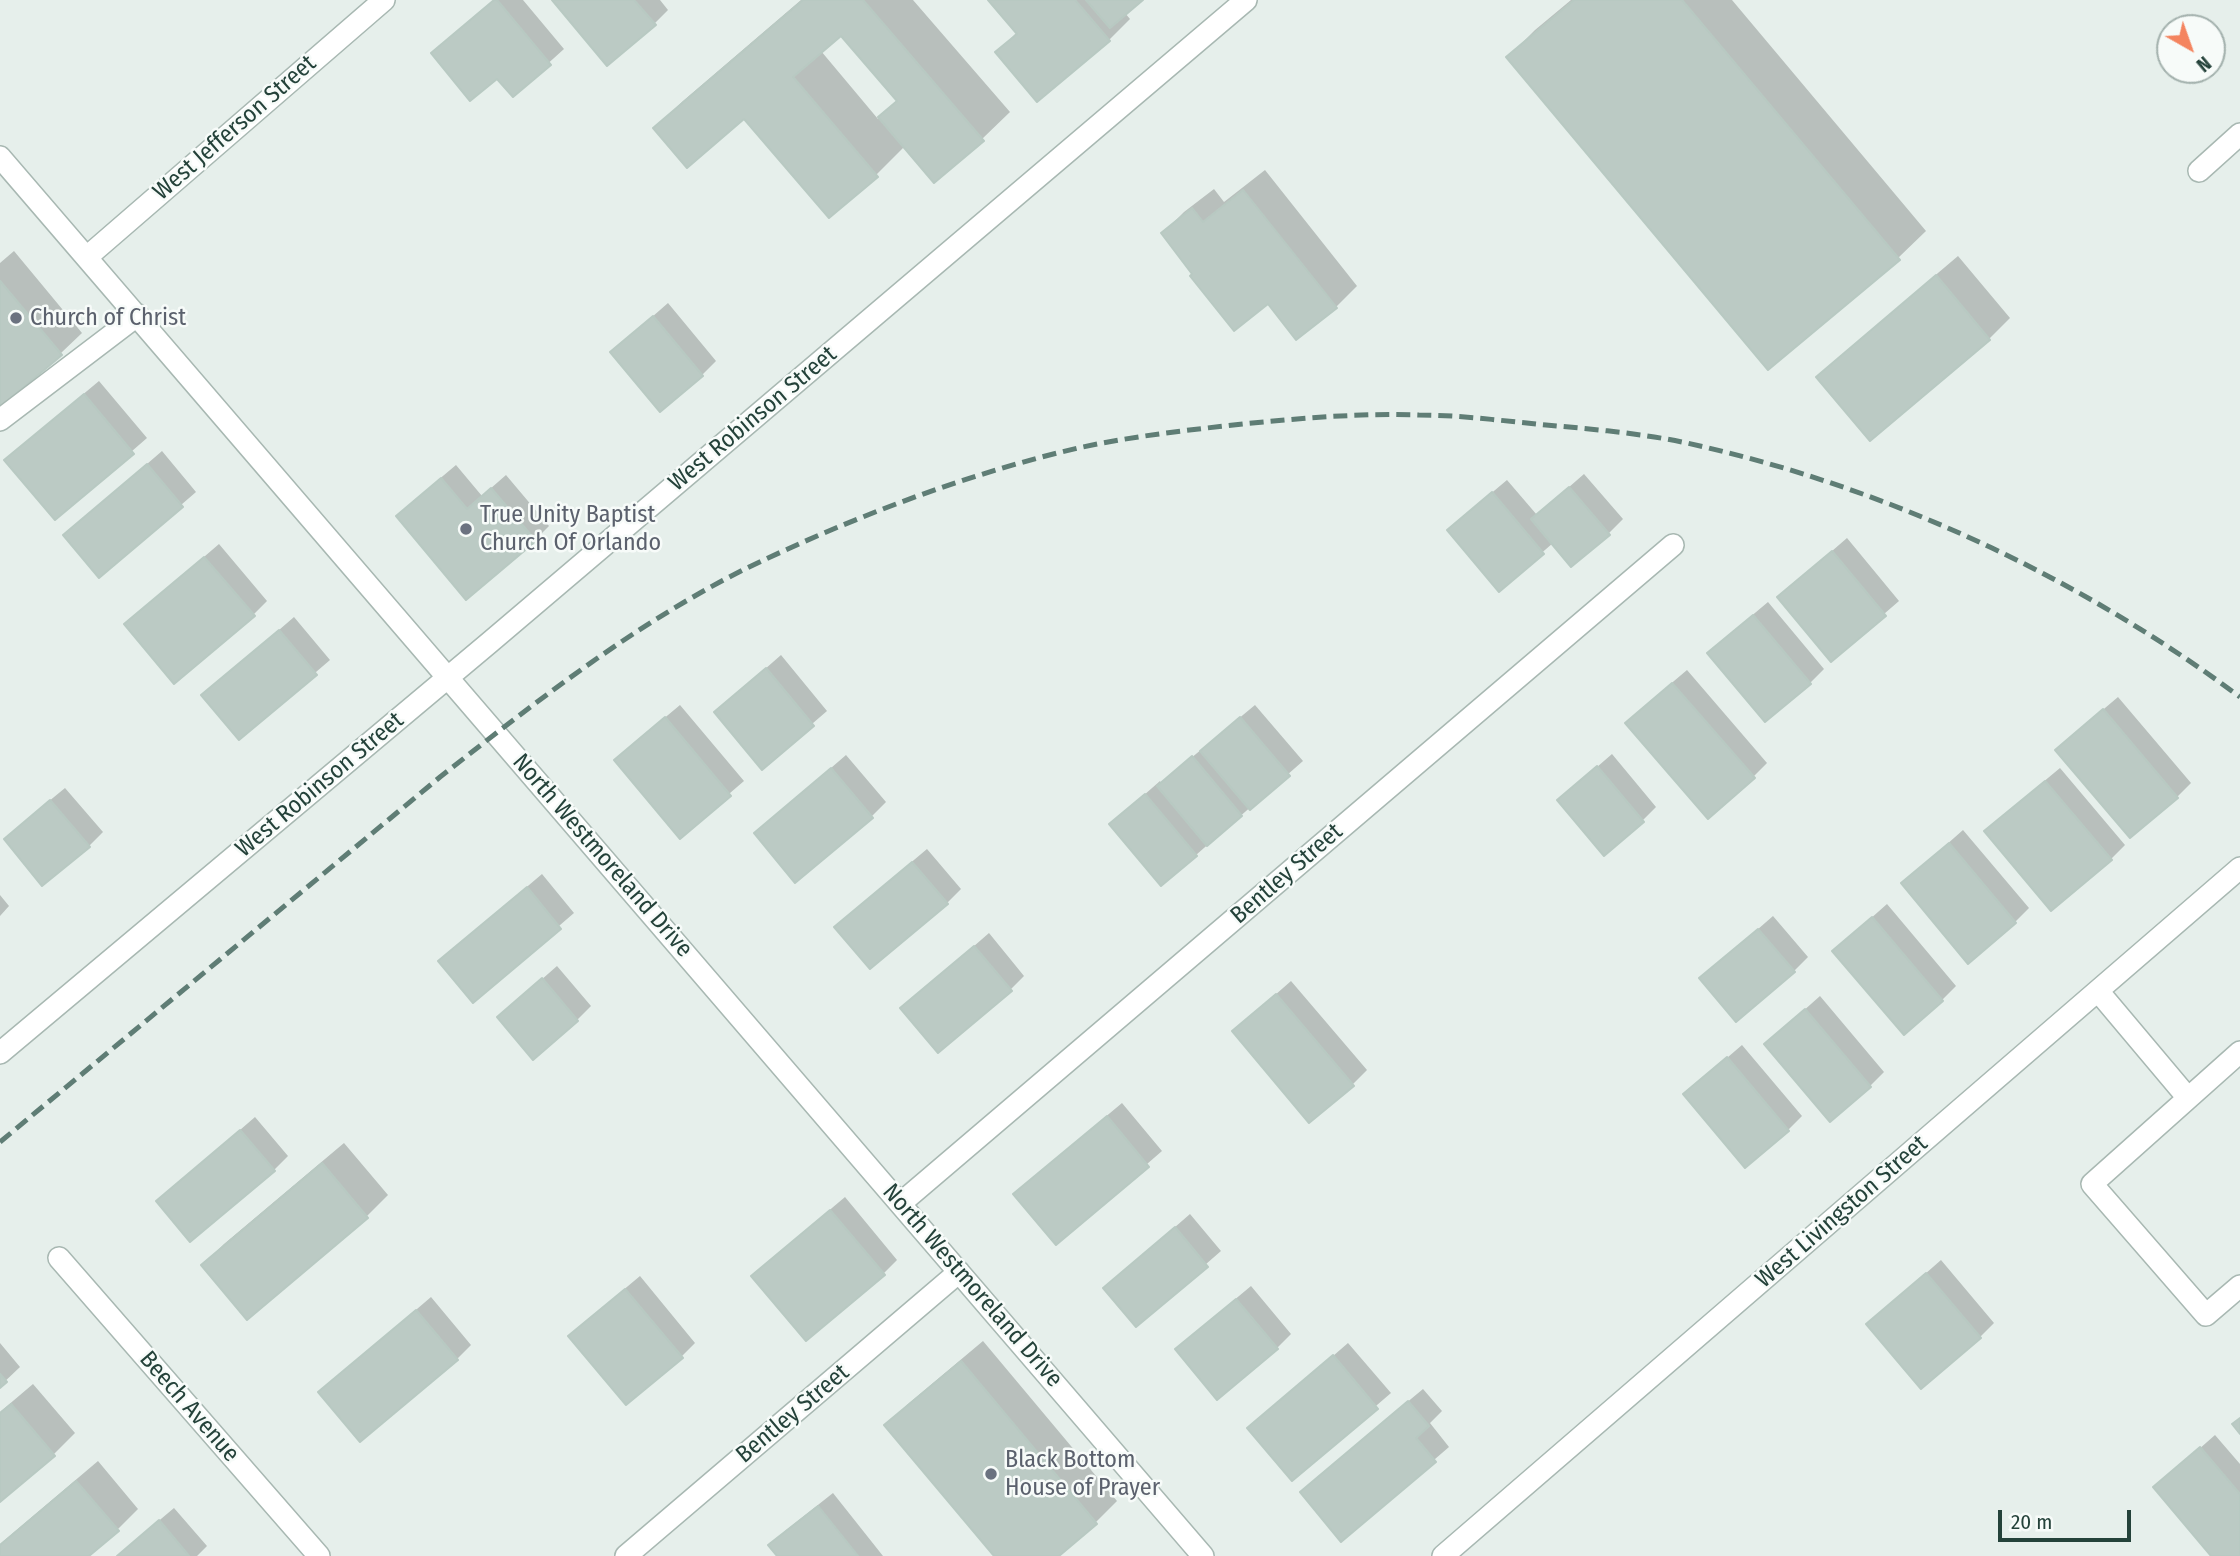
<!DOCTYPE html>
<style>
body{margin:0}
#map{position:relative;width:2240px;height:1556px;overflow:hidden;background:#e6efeb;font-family:"Fira Sans Condensed",sans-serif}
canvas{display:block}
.north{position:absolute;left:2156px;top:14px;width:70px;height:70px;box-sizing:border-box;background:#f7fbf9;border:2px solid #a3b1ad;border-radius:50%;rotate:140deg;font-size:19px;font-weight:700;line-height:28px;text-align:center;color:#24423a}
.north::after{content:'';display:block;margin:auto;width:24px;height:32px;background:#f4845f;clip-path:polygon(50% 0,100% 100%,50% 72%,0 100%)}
.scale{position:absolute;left:1998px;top:1510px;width:133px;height:32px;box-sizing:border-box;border:4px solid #24423a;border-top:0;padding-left:9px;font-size:21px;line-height:24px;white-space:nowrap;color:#24423a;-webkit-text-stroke:5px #f7fbf9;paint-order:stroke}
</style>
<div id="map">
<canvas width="2240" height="1556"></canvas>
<div class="north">N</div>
<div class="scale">20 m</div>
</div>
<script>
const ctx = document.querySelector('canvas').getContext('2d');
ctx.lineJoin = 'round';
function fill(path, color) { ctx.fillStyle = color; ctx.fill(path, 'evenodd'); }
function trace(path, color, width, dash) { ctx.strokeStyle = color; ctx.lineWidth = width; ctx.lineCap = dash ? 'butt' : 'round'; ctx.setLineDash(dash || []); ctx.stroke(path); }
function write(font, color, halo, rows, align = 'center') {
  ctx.font = font + ' "Fira Sans Condensed",sans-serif'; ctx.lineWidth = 5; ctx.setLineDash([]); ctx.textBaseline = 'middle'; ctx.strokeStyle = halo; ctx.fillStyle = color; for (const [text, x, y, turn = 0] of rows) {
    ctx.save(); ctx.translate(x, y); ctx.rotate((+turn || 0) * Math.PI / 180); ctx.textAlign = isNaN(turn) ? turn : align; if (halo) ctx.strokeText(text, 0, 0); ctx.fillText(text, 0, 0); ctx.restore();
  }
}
fill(new Path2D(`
 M 494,0 L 523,0 L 564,49 L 513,95 L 497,76 L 433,53 Z
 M 554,0 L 660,0 L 668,10 L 654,24 Z
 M 801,0 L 913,0 L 1010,112 L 982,139 L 905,146 L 876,175 L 744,116 L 655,128 L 683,101 ZM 841,33 L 898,99 L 878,119 L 821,51 Z
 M 991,0 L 1140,0 L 1125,13 L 1130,19 L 1109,40 L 998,52 L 1017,32 Z
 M 1571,0 L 1732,0 L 1926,231 L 1898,258 L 1508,57 L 1535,30 Z
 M 1265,170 L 1357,286 L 1336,307 L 1269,302 L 1195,274 L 1163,233 L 1184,212 L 1214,189 L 1224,202 Z
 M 14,251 L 82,333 L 61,353 L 0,405 L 0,263 Z
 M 1958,256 L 2010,318 L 1989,339 L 1870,439 L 1818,377 L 1839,357 Z
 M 668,303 L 716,361 L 702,375 L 612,352 Z
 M 99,381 L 147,438 L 55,518 L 21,446 Z
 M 162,451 L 196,492 L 99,576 L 65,535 Z
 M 456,465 L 482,496 L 506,475 L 549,526 L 535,540 L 412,502 Z
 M 1584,474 L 1623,519 L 1609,533 L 1553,543 L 1499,590 L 1463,517 L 1507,480 L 1537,515 Z
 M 1847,538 L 1899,601 L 1832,659 L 1779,597 Z
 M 219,544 L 267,601 L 253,615 L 126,624 Z
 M 1768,602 L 1824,669 L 1810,683 L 1724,639 Z
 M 294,617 L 330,660 L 239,738 L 204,695 Z
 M 781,655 L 827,711 L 762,767 L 716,712 Z
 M 1687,670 L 1767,763 L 1753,777 L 1641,709 Z
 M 2118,697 L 2191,783 L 2177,797 L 2072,736 Z
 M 680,705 L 744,781 L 680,836 L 631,746 Z
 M 1255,705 L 1303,761 L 1196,855 L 1111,824 L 1160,781 L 1161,783 Z
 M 1612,754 L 1656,807 L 1642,821 L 1559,800 Z
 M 846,755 L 886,802 L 872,816 L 756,833 Z
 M 2060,768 L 2125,845 L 2111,859 L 2001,817 Z
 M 65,788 L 103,832 L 89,846 L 20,825 Z
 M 1963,830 L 2029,908 L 2015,922 L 1903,883 Z
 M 927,849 L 961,889 L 947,903 L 851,913 Z
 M 542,874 L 574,913 L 473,1000 L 455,948 Z
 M 0,895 L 9,906 L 0,916 Z
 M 1887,904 L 1956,986 L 1942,1000 L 1834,951 Z
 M 1773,916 L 1808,957 L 1794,971 L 1702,978 Z
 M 989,933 L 1024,976 L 1010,990 L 903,1008 Z
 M 557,966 L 591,1006 L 577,1020 L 499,1017 Z
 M 1291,981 L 1367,1070 L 1353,1084 L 1234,1031 Z
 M 1820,996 L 1884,1072 L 1870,1086 L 1766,1044 Z
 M 1742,1045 L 1802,1116 L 1788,1130 L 1685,1094 Z
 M 1122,1103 L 1162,1151 L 1056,1243 L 1030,1180 Z
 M 255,1117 L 288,1156 L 274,1170 L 158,1201 Z
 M 344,1143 L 388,1195 L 367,1216 L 247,1318 L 203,1265 L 224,1244 Z
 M 845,1197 L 897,1260 L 883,1274 L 768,1262 Z
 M 1190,1214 L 1221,1251 L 1136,1325 L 1105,1288 Z
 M 1941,1260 L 1994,1323 L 1980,1337 L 1868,1324 Z
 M 640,1276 L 695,1343 L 681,1357 L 585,1322 Z
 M 1251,1286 L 1291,1334 L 1277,1348 L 1191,1336 Z
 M 431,1297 L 471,1345 L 457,1359 L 320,1392 Z
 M 983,1341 L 1117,1501 L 1096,1522 L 1056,1556 L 997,1556 L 887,1425 L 908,1404 Z
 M 0,1343 L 20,1367 L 0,1386 Z
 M 1348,1343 L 1391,1393 L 1292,1478 L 1250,1428 Z
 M 33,1384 L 75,1433 L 54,1454 L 0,1500 L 0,1412 Z
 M 1423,1389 L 1442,1411 L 1430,1423 L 1449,1447 L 1342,1539 L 1316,1478 Z
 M 2215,1435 L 2240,1464 L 2240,1556 L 2214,1556 L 2156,1487 Z
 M 98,1461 L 138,1509 L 117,1530 L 87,1556 L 0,1556 L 0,1544 Z
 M 833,1493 L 883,1556 L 779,1556 L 771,1545 L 785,1531 Z
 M 174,1508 L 207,1546 L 197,1556 L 117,1556 Z`), '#0003');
const building = new Path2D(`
 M 494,0 L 497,0 L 551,65 L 513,97 L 497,79 L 470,101 L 431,53 Z
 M 552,0 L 634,0 L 656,25 L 607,66 Z
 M 803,0 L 863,0 L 984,141 L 934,183 L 878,117 L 897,101 L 841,36 L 793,77 L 878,177 L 829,218 L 744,119 L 687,168 L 653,128 Z
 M 988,0 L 1075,0 L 1110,41 L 1037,102 L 995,52 L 1017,34 Z
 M 1086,0 L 1143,0 L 1110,28 Z
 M 1574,0 L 1682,0 L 1900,260 L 1768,370 L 1506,57 Z
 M 1243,190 L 1337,308 L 1296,340 L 1268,304 L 1234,331 L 1190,276 L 1192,274 L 1161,233 L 1192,208 L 1203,222 Z
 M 1936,275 L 1990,340 L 1870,441 L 1816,377 Z
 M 0,281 L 62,355 L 0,407 Z
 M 653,316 L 703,376 L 660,412 L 610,352 Z
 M 84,394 L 134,454 L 55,520 L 4,460 Z
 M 147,464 L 183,507 L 99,578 L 63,535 Z
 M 441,478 L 467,509 L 491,488 L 536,541 L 466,600 L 396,516 Z
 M 1569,487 L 1610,535 L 1571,567 L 1531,519 Z
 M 1492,492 L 1544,554 L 1499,592 L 1447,530 Z
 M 1832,551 L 1886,616 L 1831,662 L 1777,597 Z
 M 204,557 L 255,616 L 174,684 L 124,624 Z
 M 1753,615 L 1811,684 L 1765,722 L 1707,653 Z
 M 279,630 L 317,675 L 239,740 L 201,695 Z
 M 766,668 L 814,726 L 762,770 L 714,712 Z
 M 1672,683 L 1755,778 L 1708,819 L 1625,723 Z
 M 2103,709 L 2178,798 L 2130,838 L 2055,750 Z
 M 665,717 L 731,796 L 680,839 L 614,760 Z
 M 1240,717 L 1290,776 L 1250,810 L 1200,751 Z
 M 1192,756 L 1242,816 L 1207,846 L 1157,786 Z
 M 1597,766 L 1644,822 L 1604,856 L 1557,800 Z
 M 831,768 L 873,818 L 795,883 L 754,833 Z
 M 2045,781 L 2112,860 L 2051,911 L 1984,831 Z
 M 1145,794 L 1197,856 L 1161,886 L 1109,824 Z
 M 50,800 L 90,847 L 42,886 L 4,839 Z
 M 1949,843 L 2016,923 L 1968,964 L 1901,883 Z
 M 912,862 L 948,904 L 870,969 L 834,927 Z
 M 527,887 L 561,929 L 473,1003 L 438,961 Z
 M 1872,917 L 1943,1001 L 1904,1035 L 1832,951 Z
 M 1758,929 L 1795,972 L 1736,1022 L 1699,978 Z
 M 974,946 L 1012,991 L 938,1053 L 900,1008 Z
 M 542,978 L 578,1021 L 533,1060 L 497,1017 Z
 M 1276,994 L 1354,1086 L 1309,1123 L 1232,1031 Z
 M 1805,1009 L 1871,1087 L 1830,1122 L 1764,1044 Z
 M 1727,1057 L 1789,1131 L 1745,1168 L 1683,1094 Z
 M 1107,1116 L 1149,1167 L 1056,1245 L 1013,1194 Z
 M 240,1130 L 275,1171 L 190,1242 L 156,1201 Z
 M 322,1163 L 368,1218 L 247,1320 L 201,1265 Z
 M 830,1210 L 885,1275 L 806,1341 L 751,1276 Z
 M 1175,1227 L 1208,1267 L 1136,1327 L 1103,1288 Z
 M 1926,1273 L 1981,1338 L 1921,1389 L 1866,1324 Z
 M 625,1289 L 683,1358 L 626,1405 L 568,1336 Z
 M 1236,1299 L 1278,1349 L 1217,1400 L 1175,1349 Z
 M 416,1310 L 458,1360 L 360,1442 L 318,1392 Z
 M 1333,1355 L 1378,1409 L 1292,1481 L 1247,1428 Z
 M 961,1361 L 1097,1524 L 1059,1556 L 994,1556 L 884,1425 Z
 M 0,1374 L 7,1382 L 0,1388 Z
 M 1408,1401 L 1429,1426 L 1416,1438 L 1436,1462 L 1341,1542 L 1300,1492 Z
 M 11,1404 L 55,1456 L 0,1502 L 0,1413 Z
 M 2240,1418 L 2240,1434 L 2232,1424 Z
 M 2200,1447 L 2240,1494 L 2240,1556 L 2211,1556 L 2153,1487 Z
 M 76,1481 L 119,1531 L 89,1556 L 0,1556 L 0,1545 Z
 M 818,1506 L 858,1556 L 777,1556 L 768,1545 Z
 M 159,1520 L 189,1556 L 117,1556 Z`);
fill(building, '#bbcac4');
trace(building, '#b8c9c2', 2);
const minor = new Path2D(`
 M 0,157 L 1203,1556
 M 2199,171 L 2240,134
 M 87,257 L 384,0
 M 0,420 L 138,315
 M 2098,991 L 2188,1098
 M 2240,1052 L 2092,1184 L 2206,1315 L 2240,1286
 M 0,1053 L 489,643 L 1246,0
 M 901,1203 L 1673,545
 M 59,1258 L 319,1556
 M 626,1556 L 959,1272
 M 1443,1556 L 2240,868`);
trace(minor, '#a8b8b2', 24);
trace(minor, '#fff', 21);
trace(new Path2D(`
 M 0,1142 L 440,777 C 537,701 636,623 747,568 C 851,518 966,474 1078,448 C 1133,436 1188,430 1243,424 C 1302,418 1360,413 1419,415 C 1461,415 1504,421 1546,425 C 1591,429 1638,433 1682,442 C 1882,485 2076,575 2240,697`), '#5f7d75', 5, [14, 7]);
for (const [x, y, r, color] of [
 [16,318,7,"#6b7280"],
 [466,529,7,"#6b7280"],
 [991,1474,7,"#6b7280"]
]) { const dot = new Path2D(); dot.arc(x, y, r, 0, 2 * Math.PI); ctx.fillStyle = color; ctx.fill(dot); trace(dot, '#f7fbf9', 2.5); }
write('24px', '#24423a', '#f7fbf9', [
 ["West Jefferson Street",235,128,-41],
 ["West Robinson Street",753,419,-40],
 ["West Robinson Street",320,785,-40],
 ["North Westmoreland Drive",602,856,49],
 ["Bentley Street",1287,874,-41],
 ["West Livingston Street",1842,1212,-41],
 ["North Westmoreland Drive",972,1286,49],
 ["Beech Avenue",189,1407,49],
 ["Bentley Street",793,1414,-40]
]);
write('24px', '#5b616d', '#f7fbf9', [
 ["Church of Christ",30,318],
 ["True Unity Baptist",480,515],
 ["Church Of Orlando",480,543],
 ["Black Bottom",1005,1460],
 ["House of Prayer",1005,1488]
], 'left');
</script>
